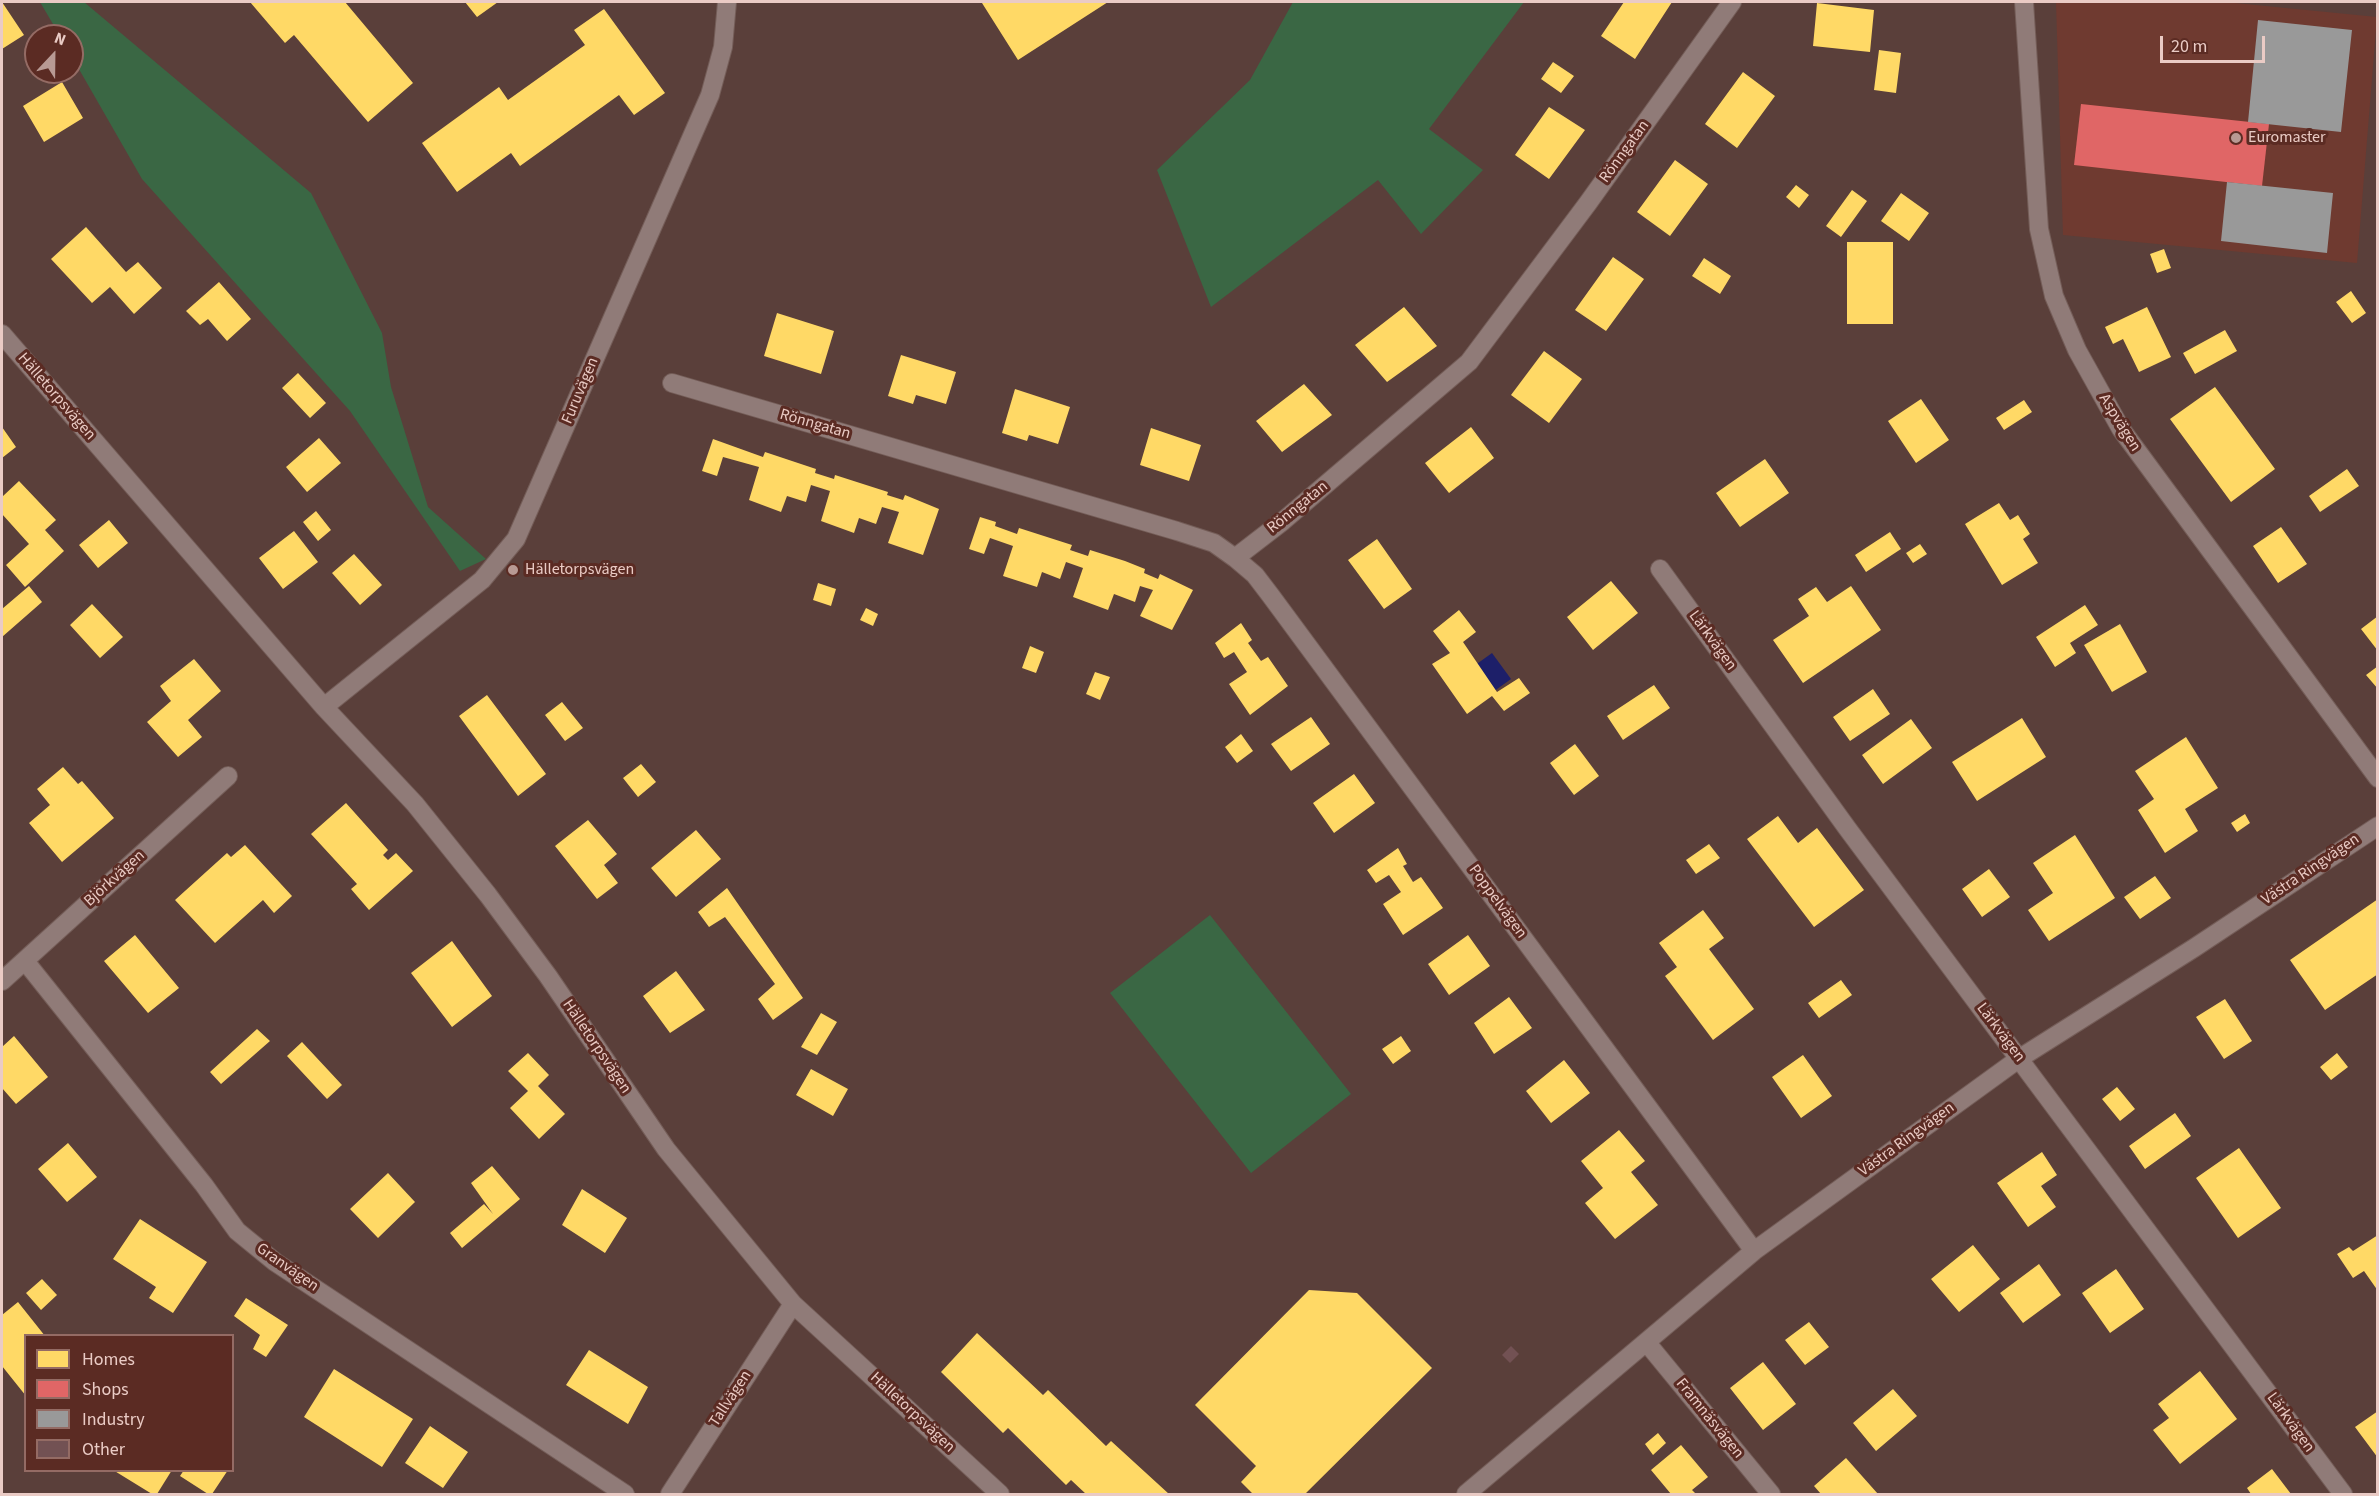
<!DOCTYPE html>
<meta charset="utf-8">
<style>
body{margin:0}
#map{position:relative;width:2379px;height:1496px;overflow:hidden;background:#5a3f3a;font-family:"Source Sans 3",sans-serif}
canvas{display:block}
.frame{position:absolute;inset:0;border:3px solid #eacbc5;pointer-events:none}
.legend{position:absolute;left:24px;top:1334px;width:210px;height:138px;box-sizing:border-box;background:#5b2b23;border:2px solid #946b64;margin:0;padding:8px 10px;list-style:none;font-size:18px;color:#eacbc5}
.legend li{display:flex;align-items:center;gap:12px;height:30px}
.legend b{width:30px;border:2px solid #946b64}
.north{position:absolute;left:24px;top:24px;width:60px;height:60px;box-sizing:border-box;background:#5b2b23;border:2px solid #946b64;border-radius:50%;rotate:22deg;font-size:16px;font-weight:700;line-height:24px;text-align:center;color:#eacbc5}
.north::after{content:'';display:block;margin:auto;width:21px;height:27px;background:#b89a94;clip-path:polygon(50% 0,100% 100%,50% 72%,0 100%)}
.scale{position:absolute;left:2160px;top:36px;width:105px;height:27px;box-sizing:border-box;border:3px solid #eacbc5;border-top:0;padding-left:8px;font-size:18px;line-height:21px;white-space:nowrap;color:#eacbc5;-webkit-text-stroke:4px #5b2b23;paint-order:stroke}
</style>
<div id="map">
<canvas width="2379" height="1496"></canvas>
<div class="frame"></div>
<ul class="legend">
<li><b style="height:16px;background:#ffd966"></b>Homes</li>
<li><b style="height:16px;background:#e06666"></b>Shops</li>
<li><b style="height:16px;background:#999"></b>Industry</li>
<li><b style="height:16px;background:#725153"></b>Other</li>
</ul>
<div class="north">N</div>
<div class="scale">20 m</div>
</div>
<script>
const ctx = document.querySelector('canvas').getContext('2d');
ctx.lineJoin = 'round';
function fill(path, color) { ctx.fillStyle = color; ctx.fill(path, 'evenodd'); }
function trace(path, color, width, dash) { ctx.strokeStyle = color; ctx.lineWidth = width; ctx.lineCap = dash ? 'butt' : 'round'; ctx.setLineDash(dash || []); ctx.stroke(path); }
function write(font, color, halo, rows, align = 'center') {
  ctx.font = font + ' "Source Sans 3",sans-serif'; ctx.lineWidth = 6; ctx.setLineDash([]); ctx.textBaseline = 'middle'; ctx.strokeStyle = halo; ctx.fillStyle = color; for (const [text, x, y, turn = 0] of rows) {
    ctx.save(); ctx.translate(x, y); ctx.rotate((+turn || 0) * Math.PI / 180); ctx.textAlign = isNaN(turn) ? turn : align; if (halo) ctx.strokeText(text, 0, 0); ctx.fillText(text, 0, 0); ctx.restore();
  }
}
fill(new Path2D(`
 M 2056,2 L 2225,2 L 2377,17 L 2357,263 L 2063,235 Z`), '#6f3a30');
fill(new Path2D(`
 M 40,2 L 84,2 L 311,193 L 382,333 L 391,387 L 428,507 L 486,559 L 460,571 L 350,411 L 142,179 L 72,57 L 72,36 L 60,36 Z
 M 1293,2 L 1524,2 L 1429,129 L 1483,170 L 1421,234 L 1378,180 L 1211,307 L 1157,170 L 1250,80 Z
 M 1210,915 L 1351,1094 L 1251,1173 L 1110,993 Z`), '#3a6744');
fill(new Path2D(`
 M 1492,653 L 1511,679 L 1493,692 L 1474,666 Z`), '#1d1f69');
fill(new Path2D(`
 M 2,2 L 24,35 L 2,49 Z
 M 250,2 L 345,2 L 413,83 L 368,122 L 294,35 L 285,43 Z
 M 465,2 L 498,2 L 477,17 Z
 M 984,2 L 1108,2 L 1018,60 L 982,3 Z
 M 1624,2 L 1672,2 L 1635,59 L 1601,36 Z
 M 1817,3 L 1874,10 L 1870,52 L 1813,46 Z
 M 604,9 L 665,93 L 634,115 L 619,95 L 520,166 L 511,153 L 457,192 L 422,143 L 499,87 L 508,100 L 585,45 L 574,30 Z
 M 1879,50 L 1901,53 L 1896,93 L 1874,90 Z
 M 1553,62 L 1574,76 L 1561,93 L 1541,79 Z
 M 1743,72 L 1775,96 L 1737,148 L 1705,124 Z
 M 62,82 L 83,118 L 44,142 L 23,106 Z
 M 1549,107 L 1585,130 L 1549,179 L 1515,155 Z
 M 1675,160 L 1708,184 L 1670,236 L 1637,212 Z
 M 1796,185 L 1809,195 L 1799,208 L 1786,197 Z
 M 1852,190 L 1867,201 L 1841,237 L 1826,226 Z
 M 1901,193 L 1929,213 L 1909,241 L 1881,221 Z
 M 86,227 L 126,272 L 138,262 L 162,288 L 134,314 L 110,287 L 92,303 L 51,259 Z
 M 1847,242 L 1893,242 L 1893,324 L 1847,324 Z
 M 2164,249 L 2171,268 L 2157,273 L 2150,254 Z
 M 1613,257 L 1644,279 L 1606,331 L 1575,310 Z
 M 1704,258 L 1731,276 L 1720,294 L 1692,276 Z
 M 219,282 L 251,319 L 227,341 L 208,319 L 200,325 L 186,311 Z
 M 2351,291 L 2366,313 L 2352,323 L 2336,302 Z
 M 1404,307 L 1437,346 L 1387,382 L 1355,345 Z
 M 2147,307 L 2171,357 L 2139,372 L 2123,339 L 2113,344 L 2105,327 Z
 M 777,313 L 834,331 L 821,374 L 764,356 Z
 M 2225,330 L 2237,351 L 2195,374 L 2183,353 Z
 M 1544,351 L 1582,379 L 1549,423 L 1511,395 Z
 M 901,355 L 956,372 L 946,404 L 916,395 L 913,404 L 888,396 Z
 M 298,373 L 326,403 L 310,418 L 282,388 Z
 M 1304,384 L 1332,415 L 1282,452 L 1256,421 Z
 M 2215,387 L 2275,469 L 2231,502 L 2170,419 Z
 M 1015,389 L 1070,407 L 1058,444 L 1029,435 L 1027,441 L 1002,433 Z
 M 1921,399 L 1949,440 L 1916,463 L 1888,421 Z
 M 2024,400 L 2032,412 L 2004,430 L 1996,418 Z
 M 2,427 L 16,447 L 2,458 Z
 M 1471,427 L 1494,458 L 1449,493 L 1425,463 Z
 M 1151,428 L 1201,445 L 1189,481 L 1140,465 Z
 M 319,438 L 341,463 L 307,492 L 286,467 Z
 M 713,439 L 763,457 L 765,452 L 816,469 L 815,473 L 834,479 L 835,475 L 888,492 L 887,495 L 903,500 L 905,495 L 939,509 L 923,555 L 888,543 L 899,512 L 882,507 L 876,524 L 859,518 L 854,533 L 821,521 L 830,491 L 811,485 L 806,502 L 787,496 L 781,512 L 749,500 L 759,467 L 723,457 L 717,476 L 702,471 Z
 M 1765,459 L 1789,493 L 1740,527 L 1716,493 Z
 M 2347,469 L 2359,486 L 2320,512 L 2309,496 Z
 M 19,481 L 56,520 L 45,530 L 64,551 L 25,587 L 6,565 L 29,544 L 2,514 L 2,497 Z
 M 1999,503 L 2010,520 L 2018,515 L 2030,534 L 2023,539 L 2038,563 L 2002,585 L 1965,524 Z
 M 316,511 L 331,530 L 318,541 L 303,522 Z
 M 980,517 L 996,522 L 995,526 L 1017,534 L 1019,528 L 1072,545 L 1070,550 L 1088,556 L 1090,550 L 1125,561 L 1145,569 L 1144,573 L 1158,579 L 1160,574 L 1193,590 L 1172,630 L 1140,616 L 1153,590 L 1140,586 L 1135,602 L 1114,594 L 1108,610 L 1073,597 L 1083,568 L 1066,562 L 1060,579 L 1042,572 L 1037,587 L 1003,576 L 1013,546 L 990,538 L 984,554 L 969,549 Z
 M 109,520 L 128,543 L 98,568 L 79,545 Z
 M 2281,527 L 2307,564 L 2278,583 L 2253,546 Z
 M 294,531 L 318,562 L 283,589 L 259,558 Z
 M 1890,532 L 1901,549 L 1866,572 L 1855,555 Z
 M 1377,539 L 1412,589 L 1384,609 L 1348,560 Z
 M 1920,544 L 1927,554 L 1913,563 L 1906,553 Z
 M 354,554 L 382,585 L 360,605 L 332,573 Z
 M 1611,581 L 1638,613 L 1593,650 L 1567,617 Z
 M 818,583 L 836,589 L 831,606 L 813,600 Z
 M 29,586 L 42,602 L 2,637 L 2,609 Z
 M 1851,586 L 1881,630 L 1803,683 L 1773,640 L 1809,616 L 1798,599 L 1816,587 L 1827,602 Z
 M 92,604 L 123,637 L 100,658 L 70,625 Z
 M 2085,605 L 2098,625 L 2070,643 L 2076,653 L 2055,667 L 2036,637 Z
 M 866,608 L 878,614 L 873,626 L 860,620 Z
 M 1459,610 L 1476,632 L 1463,642 L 1497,692 L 1519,678 L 1530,693 L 1504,711 L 1492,696 L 1467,714 L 1432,664 L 1450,653 L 1433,631 Z
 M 2378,616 L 2378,651 L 2361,629 Z
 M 1241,623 L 1252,640 L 1248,643 L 1261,661 L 1268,657 L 1288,686 L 1250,715 L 1229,684 L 1247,672 L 1234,652 L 1224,658 L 1215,643 Z
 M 2120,624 L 2147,672 L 2112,692 L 2084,645 Z
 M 1030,646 L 1044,652 L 1036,673 L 1022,668 Z
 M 194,659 L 221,691 L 188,720 L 202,737 L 178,757 L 147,722 L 171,701 L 160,686 Z
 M 2378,666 L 2378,689 L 2366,675 Z
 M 1095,672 L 1110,677 L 1100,700 L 1086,694 Z
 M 1654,685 L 1670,708 L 1623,740 L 1607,716 Z
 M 1873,689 L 1890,714 L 1850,741 L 1833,717 Z
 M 487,695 L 546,774 L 518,796 L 459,716 Z
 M 562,702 L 583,728 L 565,741 L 545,715 Z
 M 1311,717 L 1330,744 L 1291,771 L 1271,744 Z
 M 2022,718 L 2046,757 L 1977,801 L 1952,762 Z
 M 1911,719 L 1932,748 L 1883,784 L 1862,755 Z
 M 1241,734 L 1253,751 L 1237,763 L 1225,747 Z
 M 2186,737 L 2218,788 L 2185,809 L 2198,831 L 2165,853 L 2138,810 L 2154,799 L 2135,771 Z
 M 1575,744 L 1599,776 L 1574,795 L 1550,763 Z
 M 641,764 L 656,782 L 638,797 L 623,778 Z
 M 63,767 L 78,784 L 82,781 L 114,818 L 62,862 L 29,823 L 50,805 L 37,789 Z
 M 1354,774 L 1375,803 L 1334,833 L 1313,803 Z
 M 346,803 L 388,850 L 383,855 L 388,860 L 396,853 L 413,871 L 369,910 L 351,889 L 357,884 L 311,834 Z
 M 2245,814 L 2250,823 L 2237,832 L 2231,823 Z
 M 1778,816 L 1798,843 L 1817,828 L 1864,890 L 1814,927 L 1747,839 Z
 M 588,820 L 617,854 L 604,865 L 618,883 L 597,899 L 555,846 Z
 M 696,830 L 721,859 L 676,897 L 651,868 Z
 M 2075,835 L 2115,898 L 2049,941 L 2028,910 L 2053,893 L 2033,863 Z
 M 1709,844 L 1720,858 L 1696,874 L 1686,860 Z
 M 245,845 L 292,896 L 274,913 L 263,900 L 215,943 L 175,900 L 227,853 L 231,857 Z
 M 1398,848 L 1407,864 L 1403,866 L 1413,882 L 1421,877 L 1443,908 L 1403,935 L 1383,904 L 1401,892 L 1389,875 L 1376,883 L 1367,870 Z
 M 1989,869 L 2010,897 L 1982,917 L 1962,889 Z
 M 2155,876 L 2171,898 L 2140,919 L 2124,897 Z
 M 727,888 L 803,998 L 773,1020 L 758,999 L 775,984 L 725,917 L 709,927 L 698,912 Z
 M 2378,899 L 2378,974 L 2325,1010 L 2290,960 Z
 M 1703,910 L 1724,938 L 1709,949 L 1754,1009 L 1713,1040 L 1665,976 L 1677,967 L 1659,943 Z
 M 135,935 L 179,988 L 148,1013 L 104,961 Z
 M 1468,935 L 1490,966 L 1449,995 L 1428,964 Z
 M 452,941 L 492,996 L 452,1027 L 411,973 Z
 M 676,971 L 705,1010 L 670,1033 L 643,996 Z
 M 1841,980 L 1852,995 L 1819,1018 L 1808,1003 Z
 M 1509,997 L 1532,1028 L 1494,1054 L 1474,1023 Z
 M 2225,999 L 2252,1041 L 2224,1059 L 2196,1017 Z
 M 821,1013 L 837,1022 L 817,1055 L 801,1047 Z
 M 257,1029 L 270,1041 L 221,1084 L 210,1072 Z
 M 14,1036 L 48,1077 L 16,1104 L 2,1088 L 2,1047 Z
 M 1401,1036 L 1411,1051 L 1393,1064 L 1382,1049 Z
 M 302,1042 L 342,1085 L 327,1099 L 287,1056 Z
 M 528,1053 L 549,1075 L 538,1086 L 565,1114 L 539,1139 L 510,1108 L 528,1091 L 508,1071 Z
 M 2337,1053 L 2348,1067 L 2331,1080 L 2320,1067 Z
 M 1803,1055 L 1832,1096 L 1801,1118 L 1772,1077 Z
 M 1564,1060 L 1590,1093 L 1551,1123 L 1526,1091 Z
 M 811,1069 L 848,1089 L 833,1116 L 796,1095 Z
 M 2117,1087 L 2135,1109 L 2120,1121 L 2102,1099 Z
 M 2175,1113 L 2191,1136 L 2145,1169 L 2129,1146 Z
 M 1619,1130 L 1645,1161 L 1631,1172 L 1658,1205 L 1615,1239 L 1585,1203 L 1603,1188 L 1581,1161 Z
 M 68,1143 L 97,1177 L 67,1202 L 38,1169 Z
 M 2239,1148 L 2281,1208 L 2238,1238 L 2196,1178 Z
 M 2042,1152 L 2057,1175 L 2041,1186 L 2056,1207 L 2028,1227 L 1997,1183 Z
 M 492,1166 L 520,1199 L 462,1248 L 450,1233 L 484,1204 L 493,1214 L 471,1183 Z
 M 388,1173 L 415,1202 L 378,1238 L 350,1209 Z
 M 582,1189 L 627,1218 L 605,1253 L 562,1225 Z
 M 140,1219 L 207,1262 L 173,1313 L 149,1298 L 156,1287 L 113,1259 Z
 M 2378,1235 L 2378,1291 L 2364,1271 L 2353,1278 L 2337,1254 L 2349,1247 L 2353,1251 Z
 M 1973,1245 L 2000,1279 L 1959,1312 L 1931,1279 Z
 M 2039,1264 L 2061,1295 L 2023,1323 L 2000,1293 Z
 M 2116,1269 L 2144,1309 L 2110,1333 L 2082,1293 Z
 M 42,1279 L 57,1295 L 41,1310 L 26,1293 Z
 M 1309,1290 L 1357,1293 L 1432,1368 L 1305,1494 L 1253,1494 L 1241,1482 L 1256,1466 L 1195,1405 Z
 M 246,1298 L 288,1325 L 266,1357 L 253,1349 L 260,1335 L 234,1316 Z
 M 18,1302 L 45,1336 L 26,1336 L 26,1396 L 2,1366 L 2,1315 Z
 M 1809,1322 L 1829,1347 L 1805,1365 L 1785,1340 Z
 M 977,1333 L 1043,1395 L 1048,1390 L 1106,1446 L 1111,1441 L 1169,1494 L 1086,1494 L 1071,1480 L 1066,1485 L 1008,1428 L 1003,1433 L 941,1372 Z
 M 589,1350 L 648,1387 L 628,1424 L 566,1385 Z
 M 1763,1362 L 1796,1404 L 1763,1430 L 1730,1388 Z
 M 334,1369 L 413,1419 L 382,1467 L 304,1417 Z
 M 2200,1371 L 2237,1419 L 2180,1464 L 2153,1430 L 2169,1418 L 2158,1404 Z
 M 1893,1389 L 1917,1416 L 1876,1451 L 1853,1423 Z
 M 2378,1411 L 2378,1458 L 2355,1427 Z
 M 430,1426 L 468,1452 L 443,1488 L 405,1463 Z
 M 1658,1433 L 1666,1443 L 1653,1455 L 1645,1444 Z
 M 1681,1445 L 1708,1477 L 1692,1490 L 1696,1494 L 1671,1494 L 1651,1470 Z
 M 1846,1458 L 1878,1494 L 1821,1494 L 1814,1486 Z
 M 2272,1469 L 2291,1494 L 2251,1494 L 2247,1488 Z
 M 113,1470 L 172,1470 L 157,1494 L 152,1494 Z
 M 184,1470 L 228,1470 L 212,1494 L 208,1494 L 180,1476 Z`), '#ffd966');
fill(new Path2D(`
 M 2081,104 L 2269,124 L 2262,186 L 2074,165 Z`), '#e06666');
fill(new Path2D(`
 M 2258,20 L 2352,30 L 2341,132 L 2248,122 Z
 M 2227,182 L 2333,193 L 2327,253 L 2221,241 Z`), '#999');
fill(new Path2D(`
 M 1511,1346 L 1519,1354 L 1510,1363 L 1502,1355 Z`), '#725153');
const street = new Path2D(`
 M 2024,2 L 2039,229 L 2054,296 L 2077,350 L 2121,429 L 2378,778
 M 2,334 L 324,707 L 415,804 L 488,895 L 548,976 L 666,1149 L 793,1304 L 1000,1494
 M 672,383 L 1177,531 L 1214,543 L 1235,558 L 1283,521 L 1469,362 L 1588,203 L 1732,2
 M 1235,558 L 1255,575 L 1271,596 L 1754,1251
 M 1660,569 L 1847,828 L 2343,1494
 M 324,707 L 482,580 L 516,539 L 710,95 L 723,47 L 727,2
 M 25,961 L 204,1185 L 237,1231 L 275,1262 L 625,1494
 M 2,981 L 228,776
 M 1647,1343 L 1771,1494
 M 670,1494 L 793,1304
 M 1466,1494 L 1754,1251 L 2020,1058 L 2194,948 L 2378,826`);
trace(street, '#745d58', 20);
trace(street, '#907b78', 18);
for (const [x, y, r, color] of [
 [2236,138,6,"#b89a94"],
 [513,570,6,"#b89a94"]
]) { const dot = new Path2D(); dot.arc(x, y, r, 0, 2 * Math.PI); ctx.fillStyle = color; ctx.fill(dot); trace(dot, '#5b2b23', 2); }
write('16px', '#eacbc5', '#5b2b23', [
 ["Euromaster",2248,138],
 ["Hälletorpsvägen",525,570]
], 'left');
write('16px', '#eacbc5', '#5b2b23', [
 ["Rönngatan",1625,152,-54],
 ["Furuvägen",581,391,-67],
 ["Hälletorpsvägen",56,397,49],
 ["Aspvägen",2119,423,58],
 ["Rönngatan",815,425,16],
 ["Rönngatan",1298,508,-39],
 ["Lärkvägen",1712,641,54],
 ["Västra Ringvägen",2311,870,-34],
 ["Björkvägen",115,879,-42],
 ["Poppelvägen",1497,902,54],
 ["Lärkvägen",2000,1033,53],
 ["Hälletorpsvägen",596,1047,56],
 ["Västra Ringvägen",1907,1140,-36],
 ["Granvägen",287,1268,35],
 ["Tallvägen",731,1399,-57],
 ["Hälletorpsvägen",912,1413,43],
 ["Framnäsvägen",1709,1419,51],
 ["Lärkvägen",2290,1423,54]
]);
</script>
